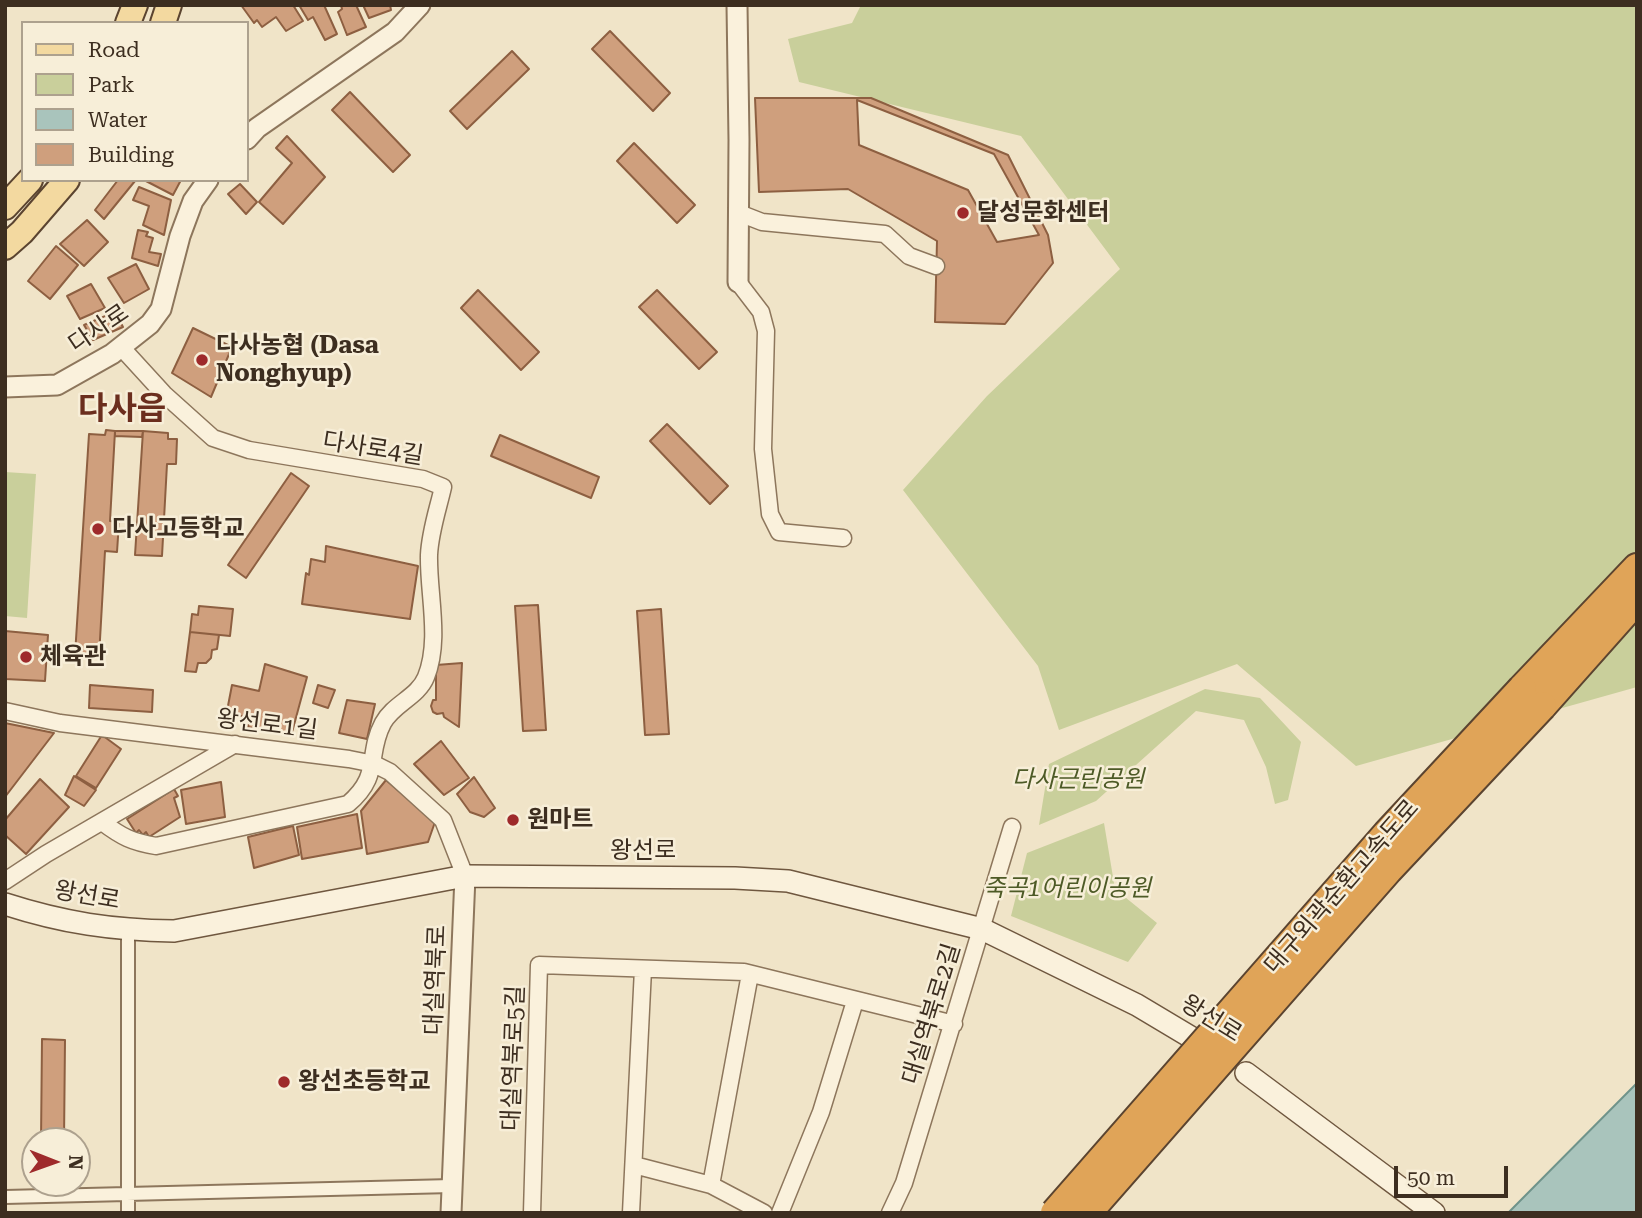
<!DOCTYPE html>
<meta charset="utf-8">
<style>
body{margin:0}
#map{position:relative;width:1642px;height:1218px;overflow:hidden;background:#f0e4c8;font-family:"Roboto Serif",serif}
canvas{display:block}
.frame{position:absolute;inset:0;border:7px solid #3d2e20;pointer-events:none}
.legend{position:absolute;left:21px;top:21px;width:228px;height:161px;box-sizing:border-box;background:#f7eed8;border:2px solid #ada18e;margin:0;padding:9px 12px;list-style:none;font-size:21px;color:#3d2e20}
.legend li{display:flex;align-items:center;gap:14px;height:35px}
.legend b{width:35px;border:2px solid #ada18e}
.north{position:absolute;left:21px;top:1127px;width:70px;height:70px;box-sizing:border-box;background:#f7eed8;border:2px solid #ada18e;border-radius:50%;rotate:91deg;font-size:19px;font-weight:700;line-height:28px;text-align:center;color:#3d2e20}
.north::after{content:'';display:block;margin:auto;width:24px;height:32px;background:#9e2a2b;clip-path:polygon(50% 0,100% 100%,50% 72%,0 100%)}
.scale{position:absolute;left:1394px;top:1166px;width:114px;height:32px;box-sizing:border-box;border:4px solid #3d2e20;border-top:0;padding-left:9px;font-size:21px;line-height:24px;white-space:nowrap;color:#3d2e20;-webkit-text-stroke:5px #f7eed8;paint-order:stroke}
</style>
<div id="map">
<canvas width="1642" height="1218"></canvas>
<div class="frame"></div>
<ul class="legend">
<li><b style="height:9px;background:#f3d9a0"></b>Road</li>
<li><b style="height:19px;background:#c9cf9b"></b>Park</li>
<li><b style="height:19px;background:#a9c4bc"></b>Water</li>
<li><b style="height:19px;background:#cf9f7d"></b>Building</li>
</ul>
<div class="north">N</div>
<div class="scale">50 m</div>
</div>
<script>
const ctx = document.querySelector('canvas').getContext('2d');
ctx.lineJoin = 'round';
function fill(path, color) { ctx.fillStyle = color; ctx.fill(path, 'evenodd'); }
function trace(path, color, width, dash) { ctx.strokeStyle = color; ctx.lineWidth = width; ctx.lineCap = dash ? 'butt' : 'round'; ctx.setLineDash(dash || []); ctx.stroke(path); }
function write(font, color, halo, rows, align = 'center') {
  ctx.font = font + ' "Roboto Serif","Noto Sans KR",serif'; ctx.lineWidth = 5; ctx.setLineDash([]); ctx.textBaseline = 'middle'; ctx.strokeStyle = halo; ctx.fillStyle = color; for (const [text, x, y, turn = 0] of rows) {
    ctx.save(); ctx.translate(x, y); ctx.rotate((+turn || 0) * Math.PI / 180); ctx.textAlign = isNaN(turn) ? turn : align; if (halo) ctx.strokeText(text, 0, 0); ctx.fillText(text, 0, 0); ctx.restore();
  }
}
fill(new Path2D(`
 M 861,5 L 1637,5 L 1637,687 L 1356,766 L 1237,664 L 1059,730 L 1038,666 L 903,490 L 987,396 L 1120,269 L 1021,136 L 799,82 L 788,39 L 852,23 Z
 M 5,472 L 36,474 L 27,618 L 5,616 Z
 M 1205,689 L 1260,698 L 1301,742 L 1288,800 L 1275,804 L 1266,767 L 1244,720 L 1196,711 L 1096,801 L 1039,825 L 1049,764 Z
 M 1104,823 L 1115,889 L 1157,923 L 1128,962 L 1011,916 L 1027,853 Z`), '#c9cf9b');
const water = new Path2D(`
 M 1637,1083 L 1637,1213 L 1508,1213 Z`);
fill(water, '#a9c4bc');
trace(water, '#6f938a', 2);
const building = new Path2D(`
 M 241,5 L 293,5 L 303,21 L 286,31 L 276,17 L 262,27 L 257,20 L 254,23 Z
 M 299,5 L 324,5 L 337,34 L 325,40 L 313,17 L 308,20 Z
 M 341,5 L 356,5 L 366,27 L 347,35 L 338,12 L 342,9 Z
 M 363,5 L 390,5 L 391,10 L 369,18 Z
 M 610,31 L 670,93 L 653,111 L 592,49 Z
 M 512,51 L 529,69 L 467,129 L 450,111 Z
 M 350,92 L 410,155 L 393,172 L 332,110 Z
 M 755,98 L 871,98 L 1008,155 L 1048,235 L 1053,263 L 1005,324 L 935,322 L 937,241 L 848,189 L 759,192 Z
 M 857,100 L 994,154 L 1039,235 L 997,242 L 968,190 L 859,145 Z
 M 287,136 L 325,177 L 283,224 L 259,202 L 292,163 L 276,148 Z
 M 634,143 L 695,205 L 677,223 L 617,161 Z
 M 118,180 L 135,181 L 104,219 L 95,210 Z
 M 144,180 L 181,180 L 173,195 Z
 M 240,184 L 257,202 L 246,214 L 228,194 Z
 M 139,187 L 171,200 L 164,235 L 143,225 L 149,206 L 133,200 Z
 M 87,220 L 108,242 L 84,266 L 60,244 Z
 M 138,230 L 148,232 L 146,236 L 153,238 L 149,252 L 161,254 L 158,266 L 132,258 Z
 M 56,246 L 78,265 L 50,299 L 28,281 Z
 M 136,264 L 149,289 L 124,303 L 108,278 Z
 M 91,284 L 105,308 L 80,319 L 67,296 Z
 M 478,290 L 539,352 L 521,370 L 461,308 Z
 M 657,290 L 717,352 L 699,369 L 639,307 Z
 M 115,312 L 123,327 L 93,340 L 84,325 Z
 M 193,328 L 232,347 L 211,397 L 172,373 Z
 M 667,424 L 728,486 L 710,504 L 650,441 Z
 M 106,430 L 115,431 L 110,521 L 119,522 L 117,552 L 105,551 L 99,657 L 75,655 L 89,434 L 105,435 Z
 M 115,431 L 143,431 L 142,437 L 115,436 Z
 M 143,431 L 168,433 L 168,439 L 177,439 L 176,464 L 167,464 L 162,556 L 135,555 Z
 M 500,435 L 599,477 L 591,498 L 491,456 Z
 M 291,473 L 309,486 L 246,578 L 228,565 Z
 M 326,546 L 418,566 L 410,619 L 302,604 L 306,573 L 309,575 L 311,559 L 325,562 Z
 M 538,605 L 546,730 L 523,731 L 515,606 Z
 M 199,606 L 233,609 L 230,636 L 190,632 L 192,614 L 198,615 Z
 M 661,609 L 669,734 L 645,735 L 637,611 Z
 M 5,631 L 48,635 L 45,681 L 5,679 Z
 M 190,632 L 219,635 L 217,649 L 212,650 L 211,658 L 206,663 L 198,663 L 196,672 L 185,671 Z
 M 462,663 L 459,727 L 444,717 L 443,713 L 437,714 L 433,712 L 431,706 L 433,700 L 436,700 L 436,665 Z
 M 265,664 L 307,677 L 291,736 L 248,727 L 249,719 L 227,711 L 232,685 L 259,691 Z
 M 90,685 L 153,690 L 152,712 L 89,708 Z
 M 318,685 L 335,690 L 328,708 L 313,703 Z
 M 347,700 L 375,704 L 367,739 L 339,733 Z
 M 5,723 L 54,733 L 5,797 Z
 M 102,735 L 121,749 L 96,788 L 76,776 Z
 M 441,741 L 469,778 L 444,795 L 414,764 Z
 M 74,776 L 96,790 L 84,806 L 65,795 Z
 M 474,777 L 495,808 L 484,817 L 470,812 L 457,794 Z
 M 40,779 L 69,807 L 26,854 L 5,835 L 5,820 Z
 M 386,780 L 435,822 L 428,842 L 367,854 L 361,811 Z
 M 221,782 L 225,817 L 186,824 L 181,790 Z
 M 174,789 L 178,796 L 174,798 L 180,817 L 149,837 L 146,832 L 143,835 L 139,830 L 136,833 L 127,819 Z
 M 357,814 L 362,848 L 302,859 L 297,827 Z
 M 293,826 L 299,855 L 254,868 L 248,837 Z
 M 42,1039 L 65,1040 L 64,1141 L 41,1141 Z`);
fill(building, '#cf9f7d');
trace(building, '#8d5f41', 2);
const pedestrian = new Path2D(`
 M 128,930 L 128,1213
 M 5,1197 L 452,1186`);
const minor = new Path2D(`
 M 739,213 L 762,222 L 885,234 L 909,256 L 936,266
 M 738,282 L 761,312 L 766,331 L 763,449 L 770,514 L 779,532 L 843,538
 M 5,711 L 60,723 L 349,759 L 374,764 L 390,772 L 443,820 L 465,876
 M 102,822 C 122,837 132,842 156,846 L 348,804 C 382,775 366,755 383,723 C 393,704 418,697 426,677 C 441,640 428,593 429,555 C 430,532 438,509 443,487 L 423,479 L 249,450 L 213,438 L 164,394 L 121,347
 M 5,881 L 46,854 L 235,744
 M 634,1165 L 711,1185 L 764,1213
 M 711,1185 L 750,974
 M 532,1213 L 539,965 L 744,972 L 954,1024
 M 631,1213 L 643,969
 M 780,1213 L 821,1112 L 855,1001
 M 890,1213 L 904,1183 L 1012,827`);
const tertiary = new Path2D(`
 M 737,5 L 739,140 L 738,282
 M 247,139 L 257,128 L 395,32 L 420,5
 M 5,387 L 57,385 L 112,354 L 150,324 L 161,309 L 180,236 L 193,201 L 208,180
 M 451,1213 L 465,876`);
const secondary = new Path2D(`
 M 5,904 C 64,923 112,930 174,931 L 465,876 L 735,878 L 788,881 L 982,929 L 1137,1005 L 1214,1051
 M 1246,1073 L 1434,1213`);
const primary = new Path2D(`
 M 128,23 L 135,5
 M 163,23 L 169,5
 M 5,207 L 30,180
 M 5,247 L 22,232 L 67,180`);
const motorway = new Path2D(`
 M 1522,689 L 1637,568
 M 1542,706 L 1637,599`);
trace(pedestrian, '#8d765c', 16);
trace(minor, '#8d765c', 19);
trace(tertiary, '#8d765c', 23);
trace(secondary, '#6f573f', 24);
trace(primary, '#5b4430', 28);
trace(motorway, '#5b4430', 32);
trace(pedestrian, '#faf1dc', 12);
trace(minor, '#faf1dc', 16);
trace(tertiary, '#faf1dc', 19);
trace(secondary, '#faf1dc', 21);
trace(primary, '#f3d9a0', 24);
trace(motorway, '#e0a458', 28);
const motorwayBridge = new Path2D(`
 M 1055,1213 L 1387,834 L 1522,689
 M 1087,1213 L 1388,870 L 1542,706`);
trace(motorwayBridge, '#5b4430', 32, []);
trace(motorwayBridge, '#e0a458', 28);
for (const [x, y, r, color] of [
 [963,213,7,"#9e2a2b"],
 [202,360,7,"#9e2a2b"],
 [98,529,7,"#9e2a2b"],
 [26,657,7,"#9e2a2b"],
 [513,820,7,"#9e2a2b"],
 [284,1082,7,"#9e2a2b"]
]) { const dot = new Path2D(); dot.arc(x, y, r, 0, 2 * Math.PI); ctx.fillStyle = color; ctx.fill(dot); trace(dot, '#f7eed8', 2.5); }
write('bold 24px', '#3d2e20', '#f7eed8', [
 ["달성문화센터",977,213],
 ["다사농협 (Dasa",216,346],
 ["Nonghyup)",216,374],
 ["다사고등학교",112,529],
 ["체육관",40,657],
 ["원마트",527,820],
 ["왕선초등학교",298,1082]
], 'left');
write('24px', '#3d2e20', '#f7eed8', [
 ["다사로",99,329,-34],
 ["다사로4길",373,449,9],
 ["왕선로1길",267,725,7],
 ["왕선로",643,851],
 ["대구외곽순환고속도로",1342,887,-49],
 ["왕선로",87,896,10],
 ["대실역북로",436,980,-88],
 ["대실역북로2길",932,1014,-73],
 ["왕선로",1211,1019,32],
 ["대실역북로5길",514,1058,-88]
]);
write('italic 24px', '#4d5a26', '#f7eed8', [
 ["다사근린공원",1078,780],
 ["죽곡1어린이공원",1067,889]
]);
write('bold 32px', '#6b2e1e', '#f7eed8', [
 ["다사읍",122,410]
]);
</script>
